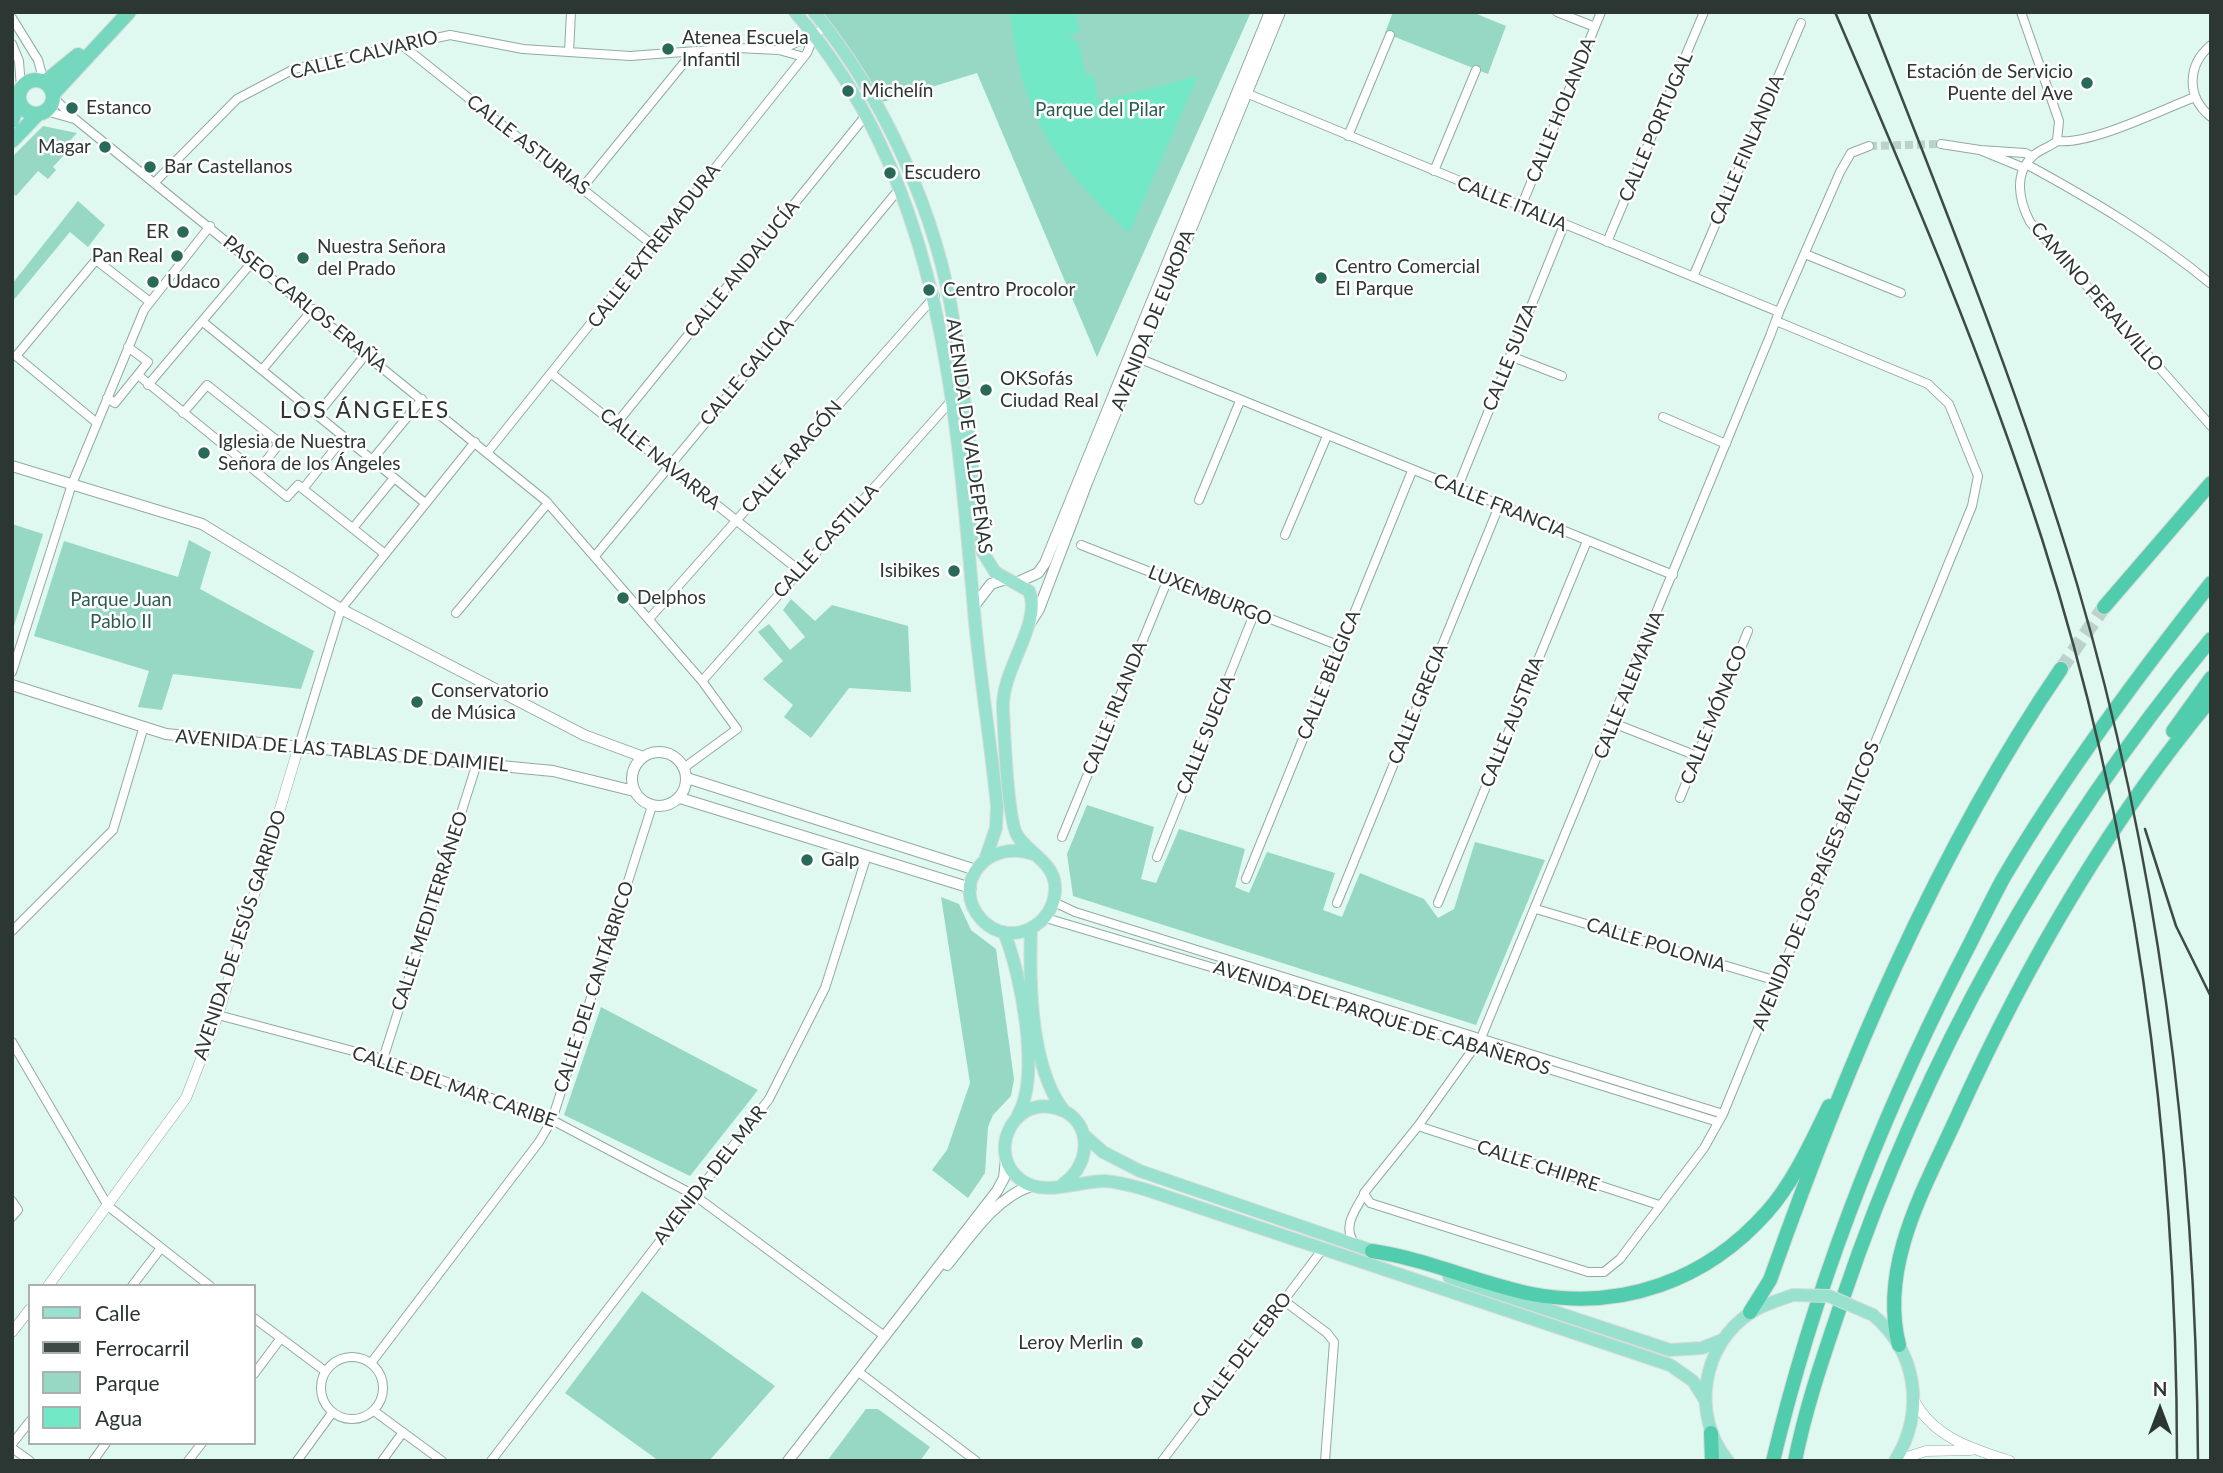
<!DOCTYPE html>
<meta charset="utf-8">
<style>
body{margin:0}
#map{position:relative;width:2223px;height:1473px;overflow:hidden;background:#dff8f0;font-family:Lato,sans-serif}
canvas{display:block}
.frame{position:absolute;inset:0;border:14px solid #2c3633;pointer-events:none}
.legend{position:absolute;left:28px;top:1284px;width:228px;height:161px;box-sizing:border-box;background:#fff;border:2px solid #abafad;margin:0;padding:9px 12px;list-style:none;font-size:21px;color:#2c3633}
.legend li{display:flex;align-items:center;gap:14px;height:35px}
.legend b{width:35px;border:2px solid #abafad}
.north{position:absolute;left:2125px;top:1375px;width:70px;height:70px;-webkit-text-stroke:5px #fff;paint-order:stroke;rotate:0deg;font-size:19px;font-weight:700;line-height:28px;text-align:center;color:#2c3633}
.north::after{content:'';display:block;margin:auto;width:24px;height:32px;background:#2c3633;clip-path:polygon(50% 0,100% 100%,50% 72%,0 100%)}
</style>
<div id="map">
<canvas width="2223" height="1473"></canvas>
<div class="frame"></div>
<ul class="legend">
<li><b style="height:9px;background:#97e1ce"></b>Calle</li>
<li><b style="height:9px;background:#3e4a46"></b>Ferrocarril</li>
<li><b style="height:19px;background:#96d8c4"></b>Parque</li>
<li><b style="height:19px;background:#73e8c7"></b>Agua</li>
</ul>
<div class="north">N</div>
</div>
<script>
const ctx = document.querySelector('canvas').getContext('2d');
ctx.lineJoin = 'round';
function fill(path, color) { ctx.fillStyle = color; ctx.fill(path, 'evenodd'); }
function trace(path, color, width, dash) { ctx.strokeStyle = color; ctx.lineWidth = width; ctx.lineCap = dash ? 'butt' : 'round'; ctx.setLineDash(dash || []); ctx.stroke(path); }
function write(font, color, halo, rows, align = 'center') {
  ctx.font = font + ' Lato,sans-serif'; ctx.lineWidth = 5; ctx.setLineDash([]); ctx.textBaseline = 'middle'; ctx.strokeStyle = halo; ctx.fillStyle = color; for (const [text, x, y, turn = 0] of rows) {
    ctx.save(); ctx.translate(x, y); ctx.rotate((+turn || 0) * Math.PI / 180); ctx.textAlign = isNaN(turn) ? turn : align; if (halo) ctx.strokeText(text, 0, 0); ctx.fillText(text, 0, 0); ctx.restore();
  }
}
fill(new Path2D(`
 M 811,12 L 1251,12 L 1097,357 L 977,73 L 876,104 Z
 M 1393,12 L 1472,12 L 1506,26 L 1488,74 L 1385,33 Z
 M 43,126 L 77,133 L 65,146 L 73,154 L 69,159 L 64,155 L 53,167 L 56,170 L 48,179 L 38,171 L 16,196 L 12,193 L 12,157 Z
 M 78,201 L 105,225 L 88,247 L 70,232 L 12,302 L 12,284 Z
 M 12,524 L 43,534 L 13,629 L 12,629 Z
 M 189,540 L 211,552 L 200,589 L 314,651 L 301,689 L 173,674 L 162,710 L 138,707 L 149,671 L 34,636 L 64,541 L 178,577 Z
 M 791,599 L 815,621 L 832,605 L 908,626 L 911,692 L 849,688 L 811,738 L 784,717 L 793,705 L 763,679 L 783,661 L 758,632 L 769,624 L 790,650 L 805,637 L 783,610 Z
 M 1087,805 L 1154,827 L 1141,879 L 1156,883 L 1179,829 L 1245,849 L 1235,887 L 1249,893 L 1267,852 L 1335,873 L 1323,910 L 1342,917 L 1360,873 L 1424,899 L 1438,918 L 1454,909 L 1475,842 L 1545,860 L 1476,1025 L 1073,896 L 1067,854 Z
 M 941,897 L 959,904 L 971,930 L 996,949 L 1014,1079 L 1011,1096 L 993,1115 L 988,1127 L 985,1173 L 968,1198 L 932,1170 L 947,1150 L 970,1083 Z
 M 601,1007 L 758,1090 L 690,1176 L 564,1115 Z
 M 642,1291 L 775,1386 L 709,1461 L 659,1461 L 565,1393 Z
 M 866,1409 L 878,1409 L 930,1447 L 920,1461 L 827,1461 Z`), '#96d8c4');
fill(new Path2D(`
 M 1010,12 L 1076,12 L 1080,32 L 1068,36 L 1078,42 L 1086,76 L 1093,75 L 1099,102 L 1198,76 L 1129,233 C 1052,161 1023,119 1010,12 Z`), '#73e8c7');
trace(new Path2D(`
 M 1869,146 L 1941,144`), '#bbd1ca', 8, [8, 4]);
trace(new Path2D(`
 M 2061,669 L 2104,607`), '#bbd1ca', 14, [14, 7]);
const minor = new Path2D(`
 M 1557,12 L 1595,27
 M 2021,12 L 2059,121 L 2057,141
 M 12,18 L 38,60 L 44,82
 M 12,44 L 19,61 L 21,88
 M 402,45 L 654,246
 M 2211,45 C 2187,65 2186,97 2211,117
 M 779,50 L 814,35 L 826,26
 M 569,52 L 571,12
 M 1241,91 L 1779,312
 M 53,97 L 75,119 L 546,501 L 702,681 L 737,729 L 685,767
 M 46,111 L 74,119
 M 1348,136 L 1390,35
 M 2057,141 C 2050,147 2041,149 2034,155 C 2013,173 2019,201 2030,222 L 2211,426
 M 2057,141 C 2091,145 2161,110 2195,97
 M 1941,144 L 1980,150
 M 2026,164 C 2092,200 2153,236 2211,284
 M 2024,168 L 1980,150 L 2025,153 L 2032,156
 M 1434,171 L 1476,70
 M 155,182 L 237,99 L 294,69 L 450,35 L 523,49 L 569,52 L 630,56 L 737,48 L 779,50 L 804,57
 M 582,188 L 692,53
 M 1521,207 L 1601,12
 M 1607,242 L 1704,12
 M 1805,254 L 1901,293
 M 1693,277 L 1801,23
 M 1776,321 L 1928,384 L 1949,404 L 1978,476 L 1972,506 L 1723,1114 L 1704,1148 L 1620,1259 L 1604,1272 L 1588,1272 L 1370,1203 L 1364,1193 L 1418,1126 L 1481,1038 L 1770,336 L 1779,312 L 1840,172 L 1851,153 L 1869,146
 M 203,322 L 425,503
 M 1510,356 L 1562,376
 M 1138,358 L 1673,575
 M 262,370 L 313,309
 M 552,374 L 800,571
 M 138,375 L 287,497 L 298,485 L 385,554
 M 148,385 L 253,261
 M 107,398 L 115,403 L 148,362 L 128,347
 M 183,413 L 207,385 L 280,443 L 257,472
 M 317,415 L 366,354
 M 1663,417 L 1726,444
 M 97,423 L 16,356 L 96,260 L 150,302
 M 616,424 L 867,114
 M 487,453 L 807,53 L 814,35
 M 372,460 L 422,399
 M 303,489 L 344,437
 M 1457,489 L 1564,225
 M 1199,500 L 1240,401
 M 353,528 L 394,478
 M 1285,535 L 1327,436
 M 1081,545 L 1340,646
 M 595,556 L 900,188
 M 456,613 L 548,503
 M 649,619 L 935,296
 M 12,672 L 72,484 L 144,310 L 210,226
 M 702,681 L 951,401
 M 1613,723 L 1697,756
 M 298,749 L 341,609 L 475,442
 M 1680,798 L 1748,631
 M 1062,837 L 1168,579
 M 1157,857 L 1254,614
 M 1246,879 L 1412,471
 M 1054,902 L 1075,912 L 1723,1114
 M 1337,903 L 1499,506
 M 1438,903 L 1587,541
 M 1536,909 L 1777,981
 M 1046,918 L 1446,1037 L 1718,1122
 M 12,931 L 113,830 L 144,726
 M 218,1015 L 383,1059 L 552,1120 L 694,1195 L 883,1335
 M 12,1042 L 108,1206 L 210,1286
 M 383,1059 L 477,763
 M 1418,1126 L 1659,1205
 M 12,1201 L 18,1210 L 12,1217
 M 1355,1244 C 1341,1227 1356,1209 1365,1193
 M 132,1286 L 161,1248
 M 1283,1300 L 1327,1333 L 1334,1342 L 1325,1461
 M 254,1318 L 325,1371
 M321 1388a31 31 0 1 1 62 0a31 31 0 1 1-62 0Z
 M 371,1363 L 539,1142 L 552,1120 L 652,806
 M 860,1373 L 976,1461
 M 254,1374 L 281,1338
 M 374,1411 L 442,1461
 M 12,1444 L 30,1421
 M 12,1448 L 30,1461
 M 93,1461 L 106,1443
 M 188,1461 L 202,1443
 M 297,1461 L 332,1413
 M 382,1461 L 403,1432
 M 491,1461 L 769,1099 L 825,988 L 867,855
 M 1162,1461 L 1322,1250`);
const tertiary = new Path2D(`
 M 48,1286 L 186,1098 L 218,1015 L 298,749
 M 12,1332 L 30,1309
 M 1914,1400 C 1933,1437 1972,1449 2010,1461
 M 1895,1461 L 1926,1451 L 1971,1450`);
const secondary = new Path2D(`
 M 12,466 L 202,524 L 341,609 L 584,735 L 643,757
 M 1016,583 L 1038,573 L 1045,563 L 1270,12
 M 974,606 L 991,584 L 1006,579
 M 1029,625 L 1039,609 L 1088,480 L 1280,12
 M 12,685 L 166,734 L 553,771 L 634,791
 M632 779a27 27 0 1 1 54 0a27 27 0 1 1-54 0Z
 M 687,778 L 976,870
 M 680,798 L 971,888
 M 947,1265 C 971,1236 995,1198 1031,1186
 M 788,1461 L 997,1191 L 1004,1178 L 1006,1159`);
const primary = new Path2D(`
 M 795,12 C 943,184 956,407 975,622 C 981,684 991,745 997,806 L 996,828 L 986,857
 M 814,12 C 885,99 937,214 954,324 C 966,399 972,475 982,551 L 995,572 L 1029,591 C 1043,622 1001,670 1003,708 C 1004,731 1008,819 1017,835 C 1028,853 1053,862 1055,885 C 1058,924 1011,950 982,920 C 949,885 987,836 1036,855
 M 1031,929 C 1029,983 1031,1068 1064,1111
 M 1004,932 C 1021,974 1041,1075 1018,1115
 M 1084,1135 L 1103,1152 L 1140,1171 L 1379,1253
 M 1063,1184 C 1094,1163 1093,1114 1051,1107 C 1011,1100 987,1155 1021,1180 C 1043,1197 1079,1181 1105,1181 C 1120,1182 1133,1186 1147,1190 L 1670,1365 L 1693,1381 L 1705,1400
 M 1449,1277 L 1670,1350 L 1702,1348 L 1722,1340
 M 1873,1315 C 1918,1353 1925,1412 1895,1461
 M 1728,1461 C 1690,1415 1702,1343 1752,1312 C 1764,1304 1779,1300 1793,1295`);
const trunk = new Path2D(`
 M19 97a17 17 0 1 1 34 0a17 17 0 1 1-34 0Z
 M 45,82 L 78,55
 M 53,94 L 129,12
 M 12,121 L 19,100
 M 12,141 L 37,115`);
const motorway = new Path2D(`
 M 2104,607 L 2211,483
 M 2173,731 L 2211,678
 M 1372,1251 C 1427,1259 1478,1283 1532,1294 C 1622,1311 1707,1280 1767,1212 C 1793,1183 1812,1141 1829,1106
 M 1750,1312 L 1770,1280 C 1844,1071 1935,853 2061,669
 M 1899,1345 C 1879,1266 1924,1189 1956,1119 C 2024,968 2105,826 2211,699
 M 1711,1433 L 1712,1461
 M 1773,1461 C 1814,1289 1878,1124 1958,967 C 1974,937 1988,906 2004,877 C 2065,774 2137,677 2211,583
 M 1795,1461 C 1806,1405 1825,1352 1843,1298 C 1925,1055 2048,837 2211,639`);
trace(minor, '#92aaa2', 10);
trace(tertiary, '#92aaa2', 11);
trace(secondary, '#92aaa2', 12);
trace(primary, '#d9dbda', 14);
trace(trunk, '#d9dbda', 16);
trace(motorway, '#d9dbda', 16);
trace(minor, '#fff', 8);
trace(tertiary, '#fff', 10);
trace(secondary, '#fff', 10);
trace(primary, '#97e1ce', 12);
trace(trunk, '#74d7be', 14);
trace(motorway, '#51cdad', 14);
trace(new Path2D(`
 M 1835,12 C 1910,186 1984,359 2042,539 C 2137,836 2177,1150 2177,1461
 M 1868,12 C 1942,201 2019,390 2077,584 C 2161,869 2196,1165 2198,1461
 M 2145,829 L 2176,926 L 2211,997`), '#3e4a46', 2.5);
const primaryBridge = new Path2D(`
 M 1793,1295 L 1829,1296 L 1873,1315`);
trace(primaryBridge, '#d9dbda', 14, []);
trace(primaryBridge, '#97e1ce', 12);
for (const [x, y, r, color] of [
 [668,49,7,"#286958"],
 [2087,83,7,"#286958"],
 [848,91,7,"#286958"],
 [72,108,7,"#286958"],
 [105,147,7,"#286958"],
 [150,167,7,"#286958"],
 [890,173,7,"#286958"],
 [183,232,7,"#286958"],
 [177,256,7,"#286958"],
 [303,258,7,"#286958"],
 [1321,278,7,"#286958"],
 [153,282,7,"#286958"],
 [929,290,7,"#286958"],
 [986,390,7,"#286958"],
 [204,453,7,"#286958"],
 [954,571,7,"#286958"],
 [623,598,7,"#286958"],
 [417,702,7,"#286958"],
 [807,860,7,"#286958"],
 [1137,1343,7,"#286958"]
]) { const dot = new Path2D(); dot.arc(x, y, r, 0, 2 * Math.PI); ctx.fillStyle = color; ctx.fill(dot); trace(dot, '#fff', 2.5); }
write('19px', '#2c3633', '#fff', [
 ["Atenea Escuela",682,38],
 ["Infantil",682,60],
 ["Estación de Servicio",2073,72,"right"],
 ["Puente del Ave",2073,94,"right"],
 ["Michelín",862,91],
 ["Estanco",86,108],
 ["Magar",91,147,"right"],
 ["Bar Castellanos",164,167],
 ["Escudero",904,173],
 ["ER",169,232,"right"],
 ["Nuestra Señora",317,247],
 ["del Prado",317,269],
 ["Pan Real",163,256,"right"],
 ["Centro Comercial",1335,267],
 ["El Parque",1335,289],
 ["Udaco",167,282],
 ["Centro Procolor",943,290],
 ["OKSofás",1000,379],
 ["Ciudad Real",1000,401],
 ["Iglesia de Nuestra",218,442],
 ["Señora de los Ángeles",218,464],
 ["Isibikes",940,571,"right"],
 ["Delphos",637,598],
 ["Conservatorio",431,691],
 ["de Música",431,713],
 ["Galp",821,860],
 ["Leroy Merlin",1123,1343,"right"]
], 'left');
write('19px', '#2c3633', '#fff', [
 ["CALLE CALVARIO",364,55,-14],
 ["CALLE HOLANDA",1561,110,-68],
 ["CALLE PORTUGAL",1656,127,-67],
 ["CALLE ASTURIAS",528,145,38],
 ["CALLE FINLANDIA",1747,150,-67],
 ["CALLE ITALIA",1512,204,22],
 ["CALLE EXTREMADURA",654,246,-52],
 ["CALLE ANDALUCÍA",742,269,-51],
 ["CAMINO PERALVILLO",2097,297,49],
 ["PASEO CARLOS ERAÑA",305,304,39],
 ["AVENIDA DE EUROPA",1153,320,-68],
 ["CALLE SUIZA",1510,357,-68],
 ["CALLE GALICIA",747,372,-50],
 ["AVENIDA DE VALDEPEÑAS",969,436,82],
 ["CALLE ARAGÓN",792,457,-49],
 ["CALLE NAVARRA",660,459,39],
 ["CALLE FRANCIA",1500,506,22],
 ["CALLE CASTILLA",826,541,-48],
 ["LUXEMBURGO",1210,596,22],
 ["CALLE BÉLGICA",1329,675,-68],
 ["CALLE ALEMANIA",1629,685,-68],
 ["CALLE GRECIA",1418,704,-68],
 ["CALLE IRLANDA",1115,708,-68],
 ["CALLE MÓNACO",1714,715,-68],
 ["CALLE AUSTRIA",1512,722,-68],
 ["CALLE SUECIA",1206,735,-68],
 ["AVENIDA DE LAS TABLAS DE DAIMIEL",342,751,5],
 ["AVENIDA DE LOS PAÍSES BÁLTICOS",1816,886,-68],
 ["CALLE MEDITERRÁNEO",430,911,-72],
 ["AVENIDA DE JESÚS GARRIDO",240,935,-72],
 ["CALLE POLONIA",1656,945,17],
 ["CALLE DEL CANTÁBRICO",594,987,-72],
 ["AVENIDA DEL PARQUE DE CABAÑEROS",1382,1018,17],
 ["CALLE DEL MAR CARIBE",454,1087,19],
 ["CALLE CHIPRE",1538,1166,18],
 ["AVENIDA DEL MAR",710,1175,-52],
 ["CALLE DEL EBRO",1242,1355,-53]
]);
write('19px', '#2c5e50', '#fff', [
 ["Parque del Pilar",1100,110],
 ["Parque Juan",121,600],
 ["Pablo II",121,622]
]);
ctx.letterSpacing = '2px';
write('23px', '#2c3633', '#fff', [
 ["LOS ÁNGELES",365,411]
]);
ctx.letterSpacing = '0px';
</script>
